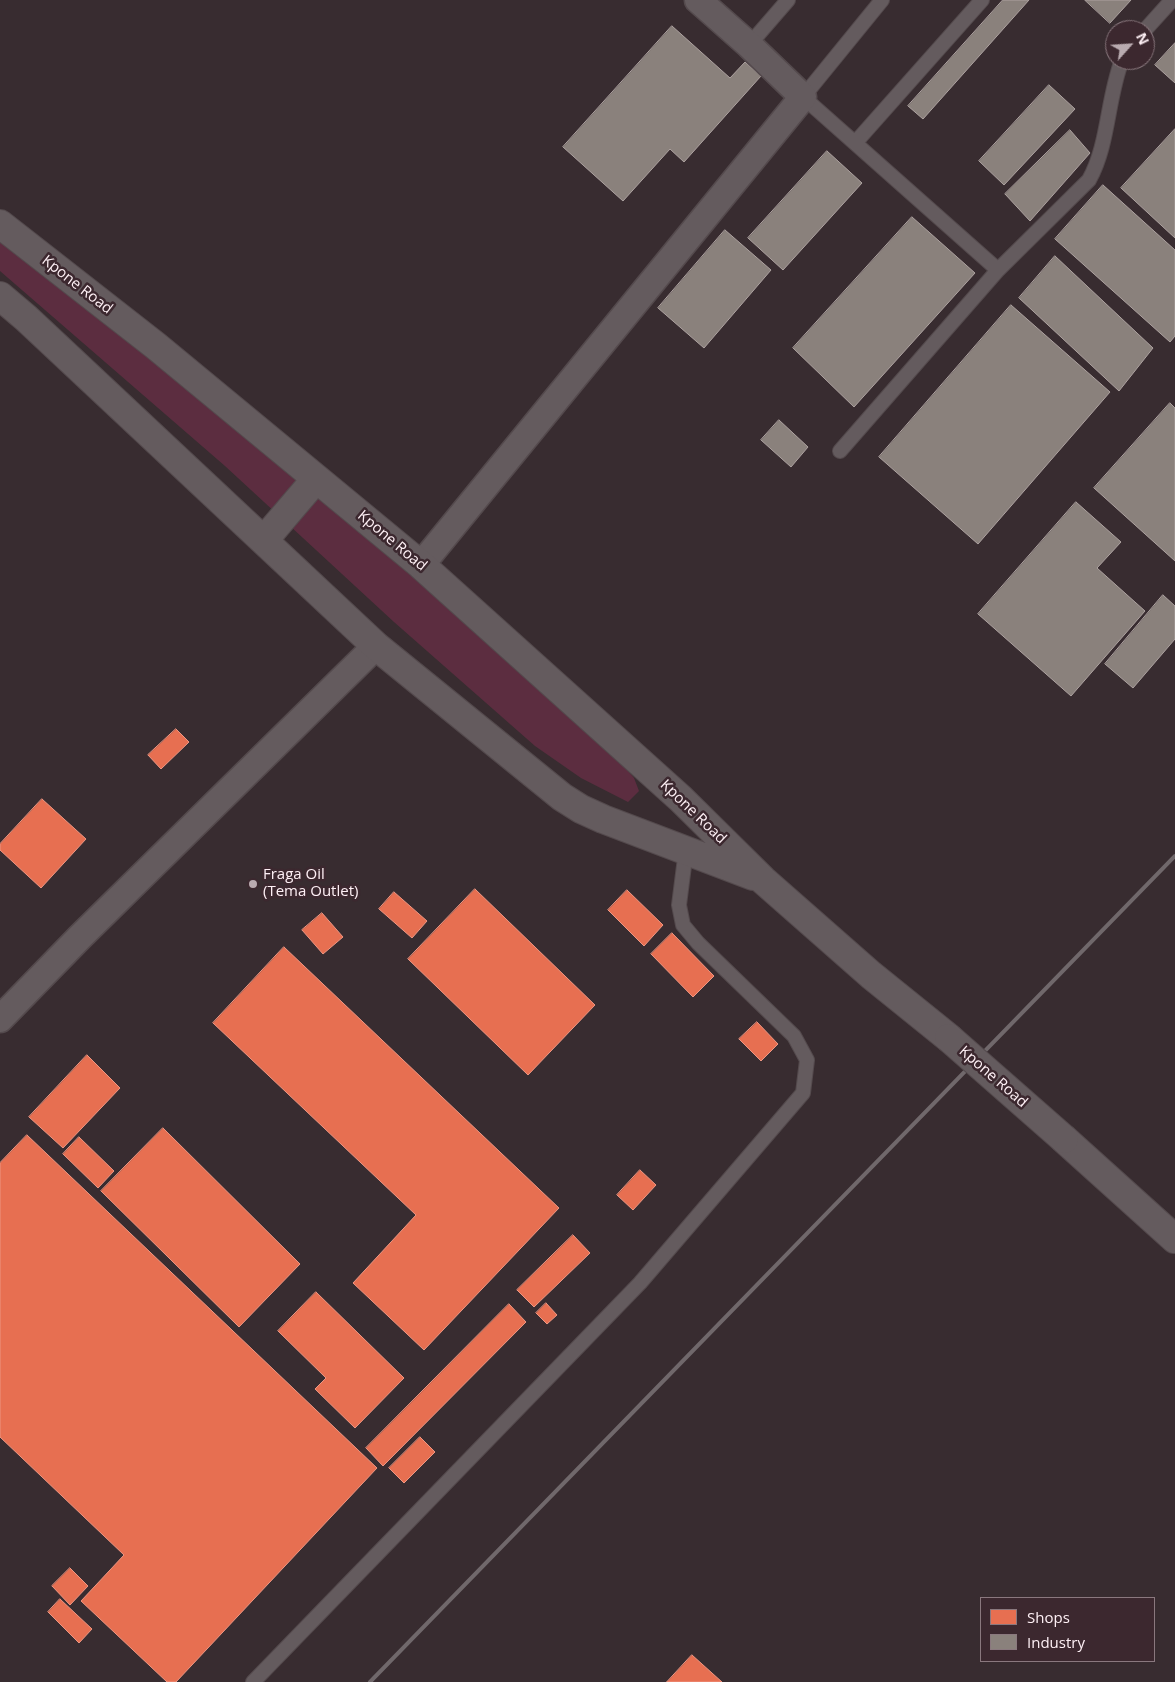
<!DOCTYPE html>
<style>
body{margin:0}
#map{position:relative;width:1175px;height:1682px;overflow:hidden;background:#382c30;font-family:"Open Sans",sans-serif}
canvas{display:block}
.legend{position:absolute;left:980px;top:1597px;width:175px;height:65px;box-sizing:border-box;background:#3c282f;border:1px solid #8a787e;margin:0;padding:6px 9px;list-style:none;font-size:15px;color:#fef0f5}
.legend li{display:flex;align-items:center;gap:10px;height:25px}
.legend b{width:25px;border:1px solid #8a787e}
.north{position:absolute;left:1105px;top:20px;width:50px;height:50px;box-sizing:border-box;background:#3c282f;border:1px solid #8a787e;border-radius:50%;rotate:64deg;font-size:14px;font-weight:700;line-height:20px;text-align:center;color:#fef0f5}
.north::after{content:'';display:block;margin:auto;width:18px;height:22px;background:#b9abb0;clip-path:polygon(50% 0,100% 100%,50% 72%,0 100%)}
</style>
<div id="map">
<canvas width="1175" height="1682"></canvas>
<ul class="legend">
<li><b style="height:14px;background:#e76f51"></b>Shops</li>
<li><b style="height:14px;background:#8a817c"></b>Industry</li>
</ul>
<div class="north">N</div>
</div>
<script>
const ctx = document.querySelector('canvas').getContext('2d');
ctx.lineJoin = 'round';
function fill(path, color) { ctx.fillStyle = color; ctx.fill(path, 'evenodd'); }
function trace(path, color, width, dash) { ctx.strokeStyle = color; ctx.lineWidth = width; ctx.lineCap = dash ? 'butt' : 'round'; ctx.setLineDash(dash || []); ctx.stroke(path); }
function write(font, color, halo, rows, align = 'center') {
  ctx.font = font + ' "Open Sans",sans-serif'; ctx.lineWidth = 5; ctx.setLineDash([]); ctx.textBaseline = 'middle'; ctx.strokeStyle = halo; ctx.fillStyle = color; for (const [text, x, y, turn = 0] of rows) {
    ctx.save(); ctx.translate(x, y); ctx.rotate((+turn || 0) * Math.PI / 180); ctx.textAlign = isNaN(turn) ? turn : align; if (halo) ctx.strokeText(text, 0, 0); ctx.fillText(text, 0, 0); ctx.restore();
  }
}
fill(new Path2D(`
 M 0,232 L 199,386 L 601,739 L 634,778 L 639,791 L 628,802 L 581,778 L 535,746 L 394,622 L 225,466 L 0,271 Z`), '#5c2d40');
const shops = new Path2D(`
 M 176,729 L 189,742 L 161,769 L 148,755 Z
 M 42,799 L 86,839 L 41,888 L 0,850 L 0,844 Z
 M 475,889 L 595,1005 L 528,1075 L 408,959 Z
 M 627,890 L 663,925 L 644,946 L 608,910 Z
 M 394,892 L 427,921 L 412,938 L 379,909 Z
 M 322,913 L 343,937 L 323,954 L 302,930 Z
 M 672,933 L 714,976 L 693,997 L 651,954 Z
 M 284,947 L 559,1208 L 424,1350 L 353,1283 L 416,1215 L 213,1023 Z
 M 757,1022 L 778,1044 L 761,1061 L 739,1039 Z
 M 87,1055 L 120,1088 L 63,1148 L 29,1117 Z
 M 163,1128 L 300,1264 L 239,1327 L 101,1191 Z
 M 27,1135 L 377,1468 L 176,1682 L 167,1682 L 81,1601 L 124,1555 L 0,1437 L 0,1163 Z
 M 79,1137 L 114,1171 L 98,1188 L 63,1154 Z
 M 640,1170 L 656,1185 L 633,1210 L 617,1195 Z
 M 573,1235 L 590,1253 L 534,1307 L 517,1290 Z
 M 316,1292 L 404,1378 L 355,1428 L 315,1389 L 326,1378 L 278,1331 Z
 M 546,1303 L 557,1315 L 547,1324 L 536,1313 Z
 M 509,1304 L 526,1322 L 383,1466 L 366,1448 Z
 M 420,1437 L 435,1452 L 404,1483 L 389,1468 Z
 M 70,1568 L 88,1586 L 70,1605 L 52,1586 Z
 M 60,1599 L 92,1629 L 79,1643 L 48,1612 Z
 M 692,1655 L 722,1682 L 667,1682 Z`);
fill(shops, '#e76f51');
trace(shops, '#ee9682', 1);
const industry = new Path2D(`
 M 1003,0 L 1029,0 L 923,119 L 908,106 Z
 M 1085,0 L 1131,0 L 1110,23 Z
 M 672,26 L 730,78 L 745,62 L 761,76 L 684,162 L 670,149 L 623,201 L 563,147 Z
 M 1175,43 L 1175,83 L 1155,65 Z
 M 1049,85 L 1075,109 L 1004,185 L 979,161 Z
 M 1175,129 L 1175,238 L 1121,188 Z
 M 1070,130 L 1090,153 L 1030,221 L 1005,194 Z
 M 827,151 L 862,183 L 783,270 L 748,238 Z
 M 1103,185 L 1175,250 L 1175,336 L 1170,342 L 1055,239 Z
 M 912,217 L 975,273 L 854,407 L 793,348 Z
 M 725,230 L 771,270 L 704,348 L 658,308 Z
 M 1055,256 L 1153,348 L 1119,391 L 1019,298 Z
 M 1011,305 L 1110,392 L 978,544 L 879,457 Z
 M 1170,403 L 1175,408 L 1175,561 L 1094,488 Z
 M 779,420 L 808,447 L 791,467 L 761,440 Z
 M 1076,502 L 1121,542 L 1097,568 L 1145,611 L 1071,696 L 978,614 Z
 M 1163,595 L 1175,606 L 1175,639 L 1133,688 L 1105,664 Z`);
fill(industry, '#8a817c');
trace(industry, '#ada2a0', 1);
const lane = new Path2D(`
 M 882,0 L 803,97 L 998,270
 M 1145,30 L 1172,0
 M 749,45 L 788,0
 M 855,143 L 982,0
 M 840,451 L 998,270 L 1089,180 C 1109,144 1107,99 1122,60
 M 253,1682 L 640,1283 L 803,1093 L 807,1060 L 794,1036 L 698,943 L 683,925 L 679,905 L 686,850`);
const street = new Path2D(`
 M 421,565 L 803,97 L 749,45 L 698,0
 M 0,1019 L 80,937 L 376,646`);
const secondary = new Path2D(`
 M 0,224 L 156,346 L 421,565 L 681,799 L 763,880 L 871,975 L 949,1038
 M 0,296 L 26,318 L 376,646 L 562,797 L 581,809 L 603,819 L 753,876
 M 264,540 L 316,479
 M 1064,1139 L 1175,1239`);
trace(lane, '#544a4d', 16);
trace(street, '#544a4d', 29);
trace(secondary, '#544a4d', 30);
trace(lane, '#645b5e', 14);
trace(street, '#645b5e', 26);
trace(secondary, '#645b5e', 28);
trace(new Path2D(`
 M 370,1682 L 1175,856`), '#70686b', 4);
const secondaryBridge = new Path2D(`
 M 949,1038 L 1064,1139`);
trace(secondaryBridge, '#544a4d', 30, []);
trace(secondaryBridge, '#645b5e', 28);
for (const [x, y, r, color] of [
 [253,884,5,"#b9abb0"]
]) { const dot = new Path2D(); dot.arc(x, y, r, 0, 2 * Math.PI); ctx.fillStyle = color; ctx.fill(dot); trace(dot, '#3c282f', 2); }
write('15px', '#fef0f5', '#3c282f', [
 ["Kpone Road",77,285,38],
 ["Kpone Road",392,541,40],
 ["Kpone Road",693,812,44],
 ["Kpone Road",993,1077,41]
]);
write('15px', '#fef0f5', '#3c282f', [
 ["Fraga Oil",263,875],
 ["(Tema Outlet)",263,892]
], 'left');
</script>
